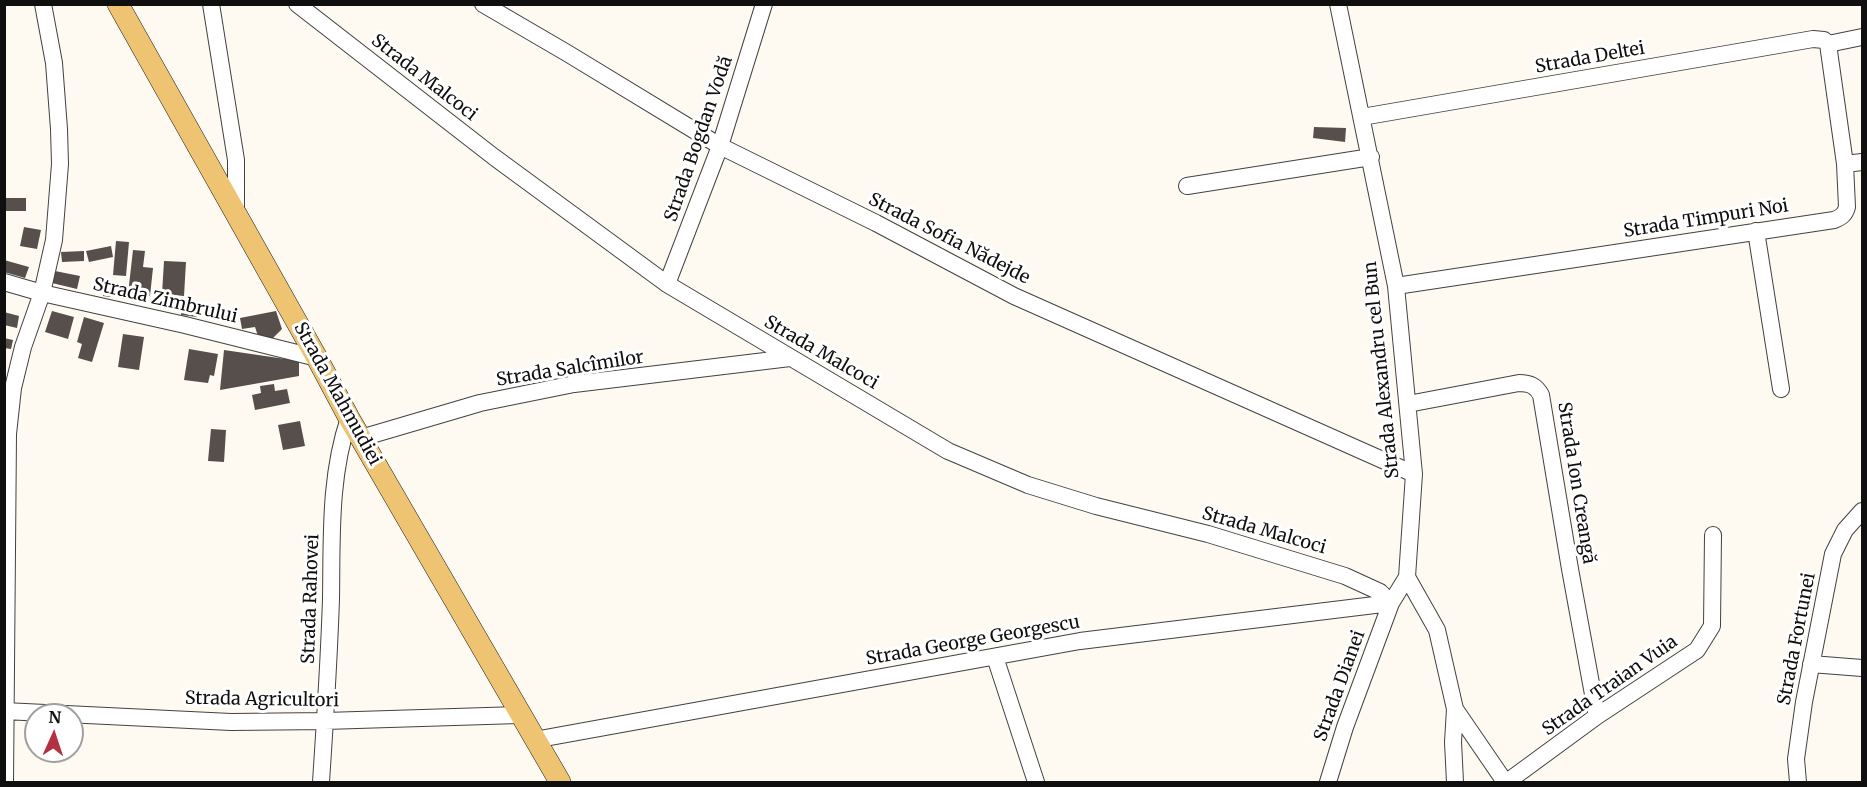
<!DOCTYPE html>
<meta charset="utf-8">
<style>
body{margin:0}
#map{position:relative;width:1867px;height:787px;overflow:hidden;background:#fefaf1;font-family:Merriweather,serif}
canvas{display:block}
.frame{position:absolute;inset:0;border:6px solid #0f0f0f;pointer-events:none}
.north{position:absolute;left:24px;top:703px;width:60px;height:60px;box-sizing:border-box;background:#fff;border:2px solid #9f9f9f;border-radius:50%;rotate:3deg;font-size:16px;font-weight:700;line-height:24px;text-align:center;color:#0f0f0f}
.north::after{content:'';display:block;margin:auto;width:21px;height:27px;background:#b43144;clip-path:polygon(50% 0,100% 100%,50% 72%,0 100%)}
</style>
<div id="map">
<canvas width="1867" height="787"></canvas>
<div class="frame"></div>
<div class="north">N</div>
</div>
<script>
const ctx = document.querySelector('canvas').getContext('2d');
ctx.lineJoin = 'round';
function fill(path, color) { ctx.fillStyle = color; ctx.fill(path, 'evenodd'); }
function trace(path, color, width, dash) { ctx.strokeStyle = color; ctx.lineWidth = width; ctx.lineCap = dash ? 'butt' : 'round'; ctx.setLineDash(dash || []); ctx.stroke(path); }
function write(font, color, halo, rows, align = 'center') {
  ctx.font = font + ' Merriweather,serif'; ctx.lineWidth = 6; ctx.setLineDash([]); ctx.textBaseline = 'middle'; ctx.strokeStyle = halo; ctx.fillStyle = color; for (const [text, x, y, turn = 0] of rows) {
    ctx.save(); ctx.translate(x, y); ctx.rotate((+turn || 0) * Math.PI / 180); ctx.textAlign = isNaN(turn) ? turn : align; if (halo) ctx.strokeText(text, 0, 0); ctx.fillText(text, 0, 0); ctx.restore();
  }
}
fill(new Path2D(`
 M 1314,127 L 1346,128 L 1345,142 L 1313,138 Z
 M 4,198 L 26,198 L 26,211 L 4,211 Z
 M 24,227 L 41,230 L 37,249 L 20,246 Z
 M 116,241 L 129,242 L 126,276 L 113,275 Z
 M 111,246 L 113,257 L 89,262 L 86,251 Z
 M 133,250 L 145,251 L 143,267 L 153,268 L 150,296 L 128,294 Z
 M 84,251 L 84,261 L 62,262 L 61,252 Z
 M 4,260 L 29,267 L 25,278 L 4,272 Z
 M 164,261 L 186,262 L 184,296 L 162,294 Z
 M 55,271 L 80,276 L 77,289 L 52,283 Z
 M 105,283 L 113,284 L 111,297 L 103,296 Z
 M 183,300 L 198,301 L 197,317 L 181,315 Z
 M 52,311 L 74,317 L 68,339 L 45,332 Z
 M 276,311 L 282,329 L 272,339 L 258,336 L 255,327 L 242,329 L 240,318 Z
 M 4,312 L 19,316 L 17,328 L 4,325 Z
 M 84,317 L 104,323 L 92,362 L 78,358 L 82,344 L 77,342 Z
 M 123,334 L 144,337 L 139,370 L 118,367 Z
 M 4,338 L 13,340 L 11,349 L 4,348 Z
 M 189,349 L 218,354 L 214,376 L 210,375 L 208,383 L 184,380 Z
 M 224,350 L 299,361 L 299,376 L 220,390 Z
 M 274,384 L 275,391 L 287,389 L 290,403 L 255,410 L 252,395 L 261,393 L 260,386 Z
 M 300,421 L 305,446 L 283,450 L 278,425 Z
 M 211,429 L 226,430 L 224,462 L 208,461 Z`), '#564f4c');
const minor = new Path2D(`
 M 211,4 L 236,160 L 236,213
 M 297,4 L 494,157 L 667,284 L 948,451 L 1028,485 L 1096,506 L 1208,534 L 1345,576 L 1380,592 L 1391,603 L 1345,727 L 1328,782
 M 483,4 L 567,53 L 720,146 L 876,223 L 1014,296 L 1414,474
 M 1338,4 L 1396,286 L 1414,474 L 1407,577 L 1437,630 L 1455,709 L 1505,782
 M 1828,44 L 1862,37
 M 1362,117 L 1813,39 L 1824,40 L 1828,44 L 1845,164 L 1847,207 C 1845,214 1842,217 1834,220 L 1396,286
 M 1845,164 L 1862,162
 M 1187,186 L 1371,157
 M 1756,231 L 1781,389
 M 4,282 L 42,293 L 185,325 L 317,358
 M 667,284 L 720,146 L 764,4
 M 1408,404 L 1519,383 C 1530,383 1536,386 1541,395 L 1570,569 L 1597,716
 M 361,438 L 480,403 L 574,384 L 790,358
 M 995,657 L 1036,782
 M 1811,664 L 1862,668
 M 1455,709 L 1453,742 L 1455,782
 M 4,711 L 231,722 L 325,721 L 519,715
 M 534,740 L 1080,641 L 1391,603 L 1407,577
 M 5,782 L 8,434 L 13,388 L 23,347 L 42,293 L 54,240 L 60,164 L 59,129 L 54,63 L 43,4
 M 321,782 C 325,722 329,660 331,599 C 332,538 329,477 349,418
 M 1507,782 L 1597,716 L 1697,650 L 1712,626 L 1713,535
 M 1798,782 L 1796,759 L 1804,702 L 1833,554 L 1845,530 L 1862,511`);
const major = new Path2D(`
 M 118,4 L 317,358 L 349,418 L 560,782`);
trace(minor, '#424242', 18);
trace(major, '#202020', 22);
trace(minor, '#fff', 16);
trace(major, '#eec372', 21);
write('18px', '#0f0f0f', '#fff', [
 ["Strada Deltei",1590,58,-10],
 ["Strada Malcoci",424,78,38],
 ["Strada Bogdan Vodă",699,139,-71],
 ["Strada Timpuri Noi",1706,219,-9],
 ["Strada Sofia Nădejde",949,239,27],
 ["Strada Zimbrului",165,301,13],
 ["Strada Malcoci",821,353,30],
 ["Strada Salcîmilor",570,369,-9],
 ["Strada Alexandru cel Bun",1382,370,-96],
 ["Strada Mahmudiei",337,394,61],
 ["Strada Ion Creangă",1576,483,81],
 ["Strada Malcoci",1264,531,16],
 ["Strada Rahovei",311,599,-88],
 ["Strada Fortunei",1797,639,-79],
 ["Strada George Georgescu",973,641,-10],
 ["Strada Dianei",1340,686,-70],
 ["Strada Traian Vuia",1610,686,-35],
 ["Strada Agricultori",262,700,1]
]);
</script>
